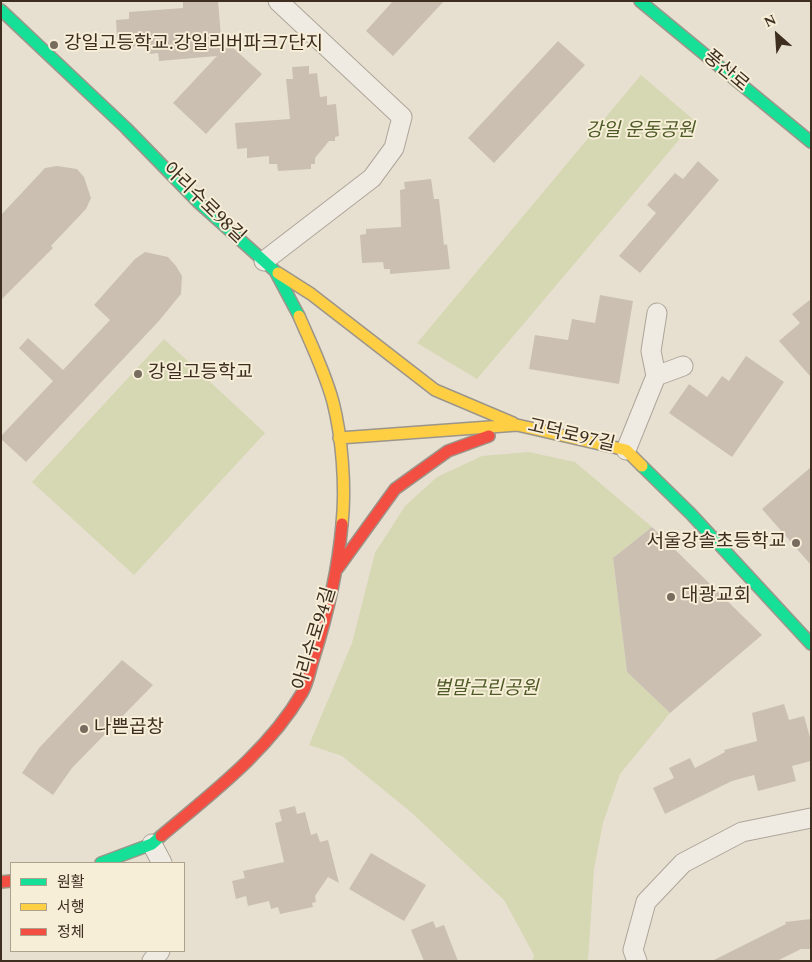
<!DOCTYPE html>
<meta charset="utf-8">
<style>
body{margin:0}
#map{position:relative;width:812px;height:962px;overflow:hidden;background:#e7e0d1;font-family:Spectral,"Noto Sans KR",serif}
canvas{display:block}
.frame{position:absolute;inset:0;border:2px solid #3d2e20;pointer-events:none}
.legend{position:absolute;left:10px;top:862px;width:175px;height:90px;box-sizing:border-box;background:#f7eed8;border:1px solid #ada18e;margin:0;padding:6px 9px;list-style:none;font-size:15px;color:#3d2e20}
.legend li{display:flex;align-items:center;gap:10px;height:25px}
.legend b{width:25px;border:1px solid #ada18e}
.north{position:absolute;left:752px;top:10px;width:50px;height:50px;-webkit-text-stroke:4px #f7eed8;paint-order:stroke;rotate:334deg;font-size:14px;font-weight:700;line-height:20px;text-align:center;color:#3d2e20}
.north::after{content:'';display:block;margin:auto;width:18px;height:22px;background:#3d2e20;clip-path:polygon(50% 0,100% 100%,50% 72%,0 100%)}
</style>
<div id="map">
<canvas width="812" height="962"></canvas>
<div class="frame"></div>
<ul class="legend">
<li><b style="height:6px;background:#16e098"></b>원활</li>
<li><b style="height:6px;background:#ffcf43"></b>서행</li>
<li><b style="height:6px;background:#f24e42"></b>정체</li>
</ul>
<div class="north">N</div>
</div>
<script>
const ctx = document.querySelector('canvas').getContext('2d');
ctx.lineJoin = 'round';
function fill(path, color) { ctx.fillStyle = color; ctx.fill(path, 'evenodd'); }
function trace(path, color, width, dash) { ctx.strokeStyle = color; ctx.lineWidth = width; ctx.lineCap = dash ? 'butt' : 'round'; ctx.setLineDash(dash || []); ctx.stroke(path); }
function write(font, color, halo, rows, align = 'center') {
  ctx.font = font + ' Spectral,"Noto Sans KR",serif'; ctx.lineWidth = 4; ctx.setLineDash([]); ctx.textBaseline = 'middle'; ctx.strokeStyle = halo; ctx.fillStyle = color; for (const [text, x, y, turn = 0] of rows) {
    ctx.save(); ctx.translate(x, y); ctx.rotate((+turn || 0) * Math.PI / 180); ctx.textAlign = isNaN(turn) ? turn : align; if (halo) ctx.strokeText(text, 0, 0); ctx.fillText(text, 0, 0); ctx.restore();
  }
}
fill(new Path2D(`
 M 641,75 L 695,121 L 477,379 L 417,343 Z
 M 164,339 L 265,433 L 134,575 L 32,482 Z
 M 529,452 L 575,462 L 652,527 L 613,558 L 627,672 L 670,713 L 620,774 L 603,823 L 594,869 L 588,961 L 532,961 L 534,955 L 504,900 L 412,813 L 342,756 L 309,745 L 352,643 L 375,553 L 405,506 L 437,477 L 482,456 Z`), '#d6d7b3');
fill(new Path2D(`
 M 183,1 L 218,1 L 221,37 L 262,74 L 206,134 L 173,103 L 217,56 L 159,61 L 158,53 L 150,54 L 149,45 L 128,47 L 127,38 L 117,38 L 116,20 L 129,19 L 129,12 L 183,8 Z
 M 393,1 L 444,1 L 393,56 L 366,31 Z
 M 558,41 L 585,65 L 494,163 L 468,138 Z
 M 309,66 L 309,74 L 317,73 L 320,97 L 327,96 L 327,105 L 336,104 L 339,136 L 335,137 L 335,141 L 329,141 L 315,158 L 315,164 L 311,164 L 311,169 L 278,171 L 277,164 L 269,164 L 269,156 L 247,158 L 247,148 L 237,149 L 235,123 L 290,119 L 286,79 L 293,79 L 292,67 Z
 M 698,161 L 719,180 L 640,273 L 619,256 L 656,213 L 647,205 L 675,173 L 683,179 Z
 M 57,166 L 77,169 L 84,177 L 91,198 L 86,209 L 51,246 L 53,248 L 1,300 L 1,215 L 45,168 Z
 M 431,179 L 434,199 L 439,199 L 444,245 L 447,244 L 450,269 L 390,274 L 390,269 L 384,269 L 383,262 L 362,263 L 360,235 L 366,234 L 366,229 L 401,227 L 400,190 L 405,189 L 404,182 Z
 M 145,252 L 168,257 L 176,266 L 182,276 L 181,294 L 158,322 L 26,462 L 1,439 L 1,436 L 53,381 L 19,348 L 28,338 L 63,370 L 110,320 L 94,305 L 135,259 Z
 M 600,295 L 633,301 L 619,384 L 529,369 L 535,335 L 568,340 L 572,319 L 595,323 Z
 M 811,299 L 811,377 L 779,341 L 800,323 L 792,314 Z
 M 746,356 L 784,382 L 732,457 L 669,413 L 689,384 L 707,397 L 722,376 L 729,381 Z
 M 811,467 L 811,565 L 762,509 Z
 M 652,527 L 762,635 L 670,713 L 627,672 L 613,558 Z
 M 122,660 L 153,685 L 72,768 L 53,795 L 22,773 L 39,748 Z
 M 784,704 L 789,720 L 804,716 L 811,741 L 811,761 L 792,766 L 796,781 L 758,791 L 754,775 L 732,781 L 665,814 L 653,788 L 674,778 L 669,768 L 690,758 L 695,768 L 725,752 L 724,750 L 757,741 L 752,713 Z
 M 295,806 L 297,814 L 305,812 L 311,835 L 317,833 L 320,842 L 328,840 L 339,883 L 328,877 L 315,896 L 316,902 L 312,903 L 313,907 L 280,914 L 278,907 L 271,909 L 269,901 L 248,906 L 246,896 L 236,899 L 232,881 L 245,878 L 243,871 L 284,862 L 275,823 L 282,821 L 279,810 Z
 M 371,853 L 426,885 L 404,921 L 349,889 Z
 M 811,919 L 811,949 L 801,949 L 777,961 L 712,961 L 786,924 L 785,922 Z
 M 433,921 L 436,928 L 444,925 L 458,961 L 424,961 L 411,930 Z`), '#cbbfb2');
const street = new Path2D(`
 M 264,261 L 372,178 L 394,148 L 402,117 L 278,1
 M 656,376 L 683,366
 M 626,450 L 656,376 L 651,351 L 657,313
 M 152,844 L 162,863
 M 152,961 L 160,951
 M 637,961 L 633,950 L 646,902 L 683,863 L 742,832 L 811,818`);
const fast = new Path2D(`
 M 640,1 L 811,142
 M 1,10 L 126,128 L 199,203 L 275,271 L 299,316
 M 642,466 L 691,514 L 811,644
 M 101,863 L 152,844 L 161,836`);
const slow = new Path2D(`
 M 278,273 L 311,294 L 435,390 L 513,423
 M 299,316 C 311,344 325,372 333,402 C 342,437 346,487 342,524
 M 339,438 L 517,425 L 626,450 L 642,466`);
const jam = new Path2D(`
 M 338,568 L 395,489 L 448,451 L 489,436
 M 161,836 C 212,793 268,751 302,693 C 308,683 310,669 314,657 C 328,613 338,570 342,524
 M 1,882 L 11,881`);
trace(street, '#ada599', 21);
trace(fast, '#9c958a', 14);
trace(slow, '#9c958a', 14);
trace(jam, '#9c958a', 14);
trace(street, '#efebe3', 19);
trace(fast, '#16e098', 11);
trace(slow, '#ffcf43', 11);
trace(jam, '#f24e42', 11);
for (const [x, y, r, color] of [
 [54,45,5,"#786c5e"],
 [138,374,5,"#786c5e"],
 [796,543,5,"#786c5e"],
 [671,597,5,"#786c5e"],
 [84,729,5,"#786c5e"]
]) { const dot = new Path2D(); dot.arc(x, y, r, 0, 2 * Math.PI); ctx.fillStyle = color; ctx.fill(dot); trace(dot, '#f7eed8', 2); }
write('19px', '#3d2e20', '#f7eed8', [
 ["강일고등학교.강일리버파크7단지",64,45],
 ["강일고등학교",148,374],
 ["서울강솔초등학교",786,543,"right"],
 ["대광교회",681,597],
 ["나쁜곱창",94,729]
], 'left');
write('19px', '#3d2e20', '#f7eed8', [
 ["풍산로",725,72,40],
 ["아리수로98길",203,204,44],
 ["고덕로97길",571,437,13],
 ["아리수로94길",316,639,-73]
]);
write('italic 19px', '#4d5a26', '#f7eed8', [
 ["강일 운동공원",640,132],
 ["벌말근린공원",486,690]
]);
</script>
